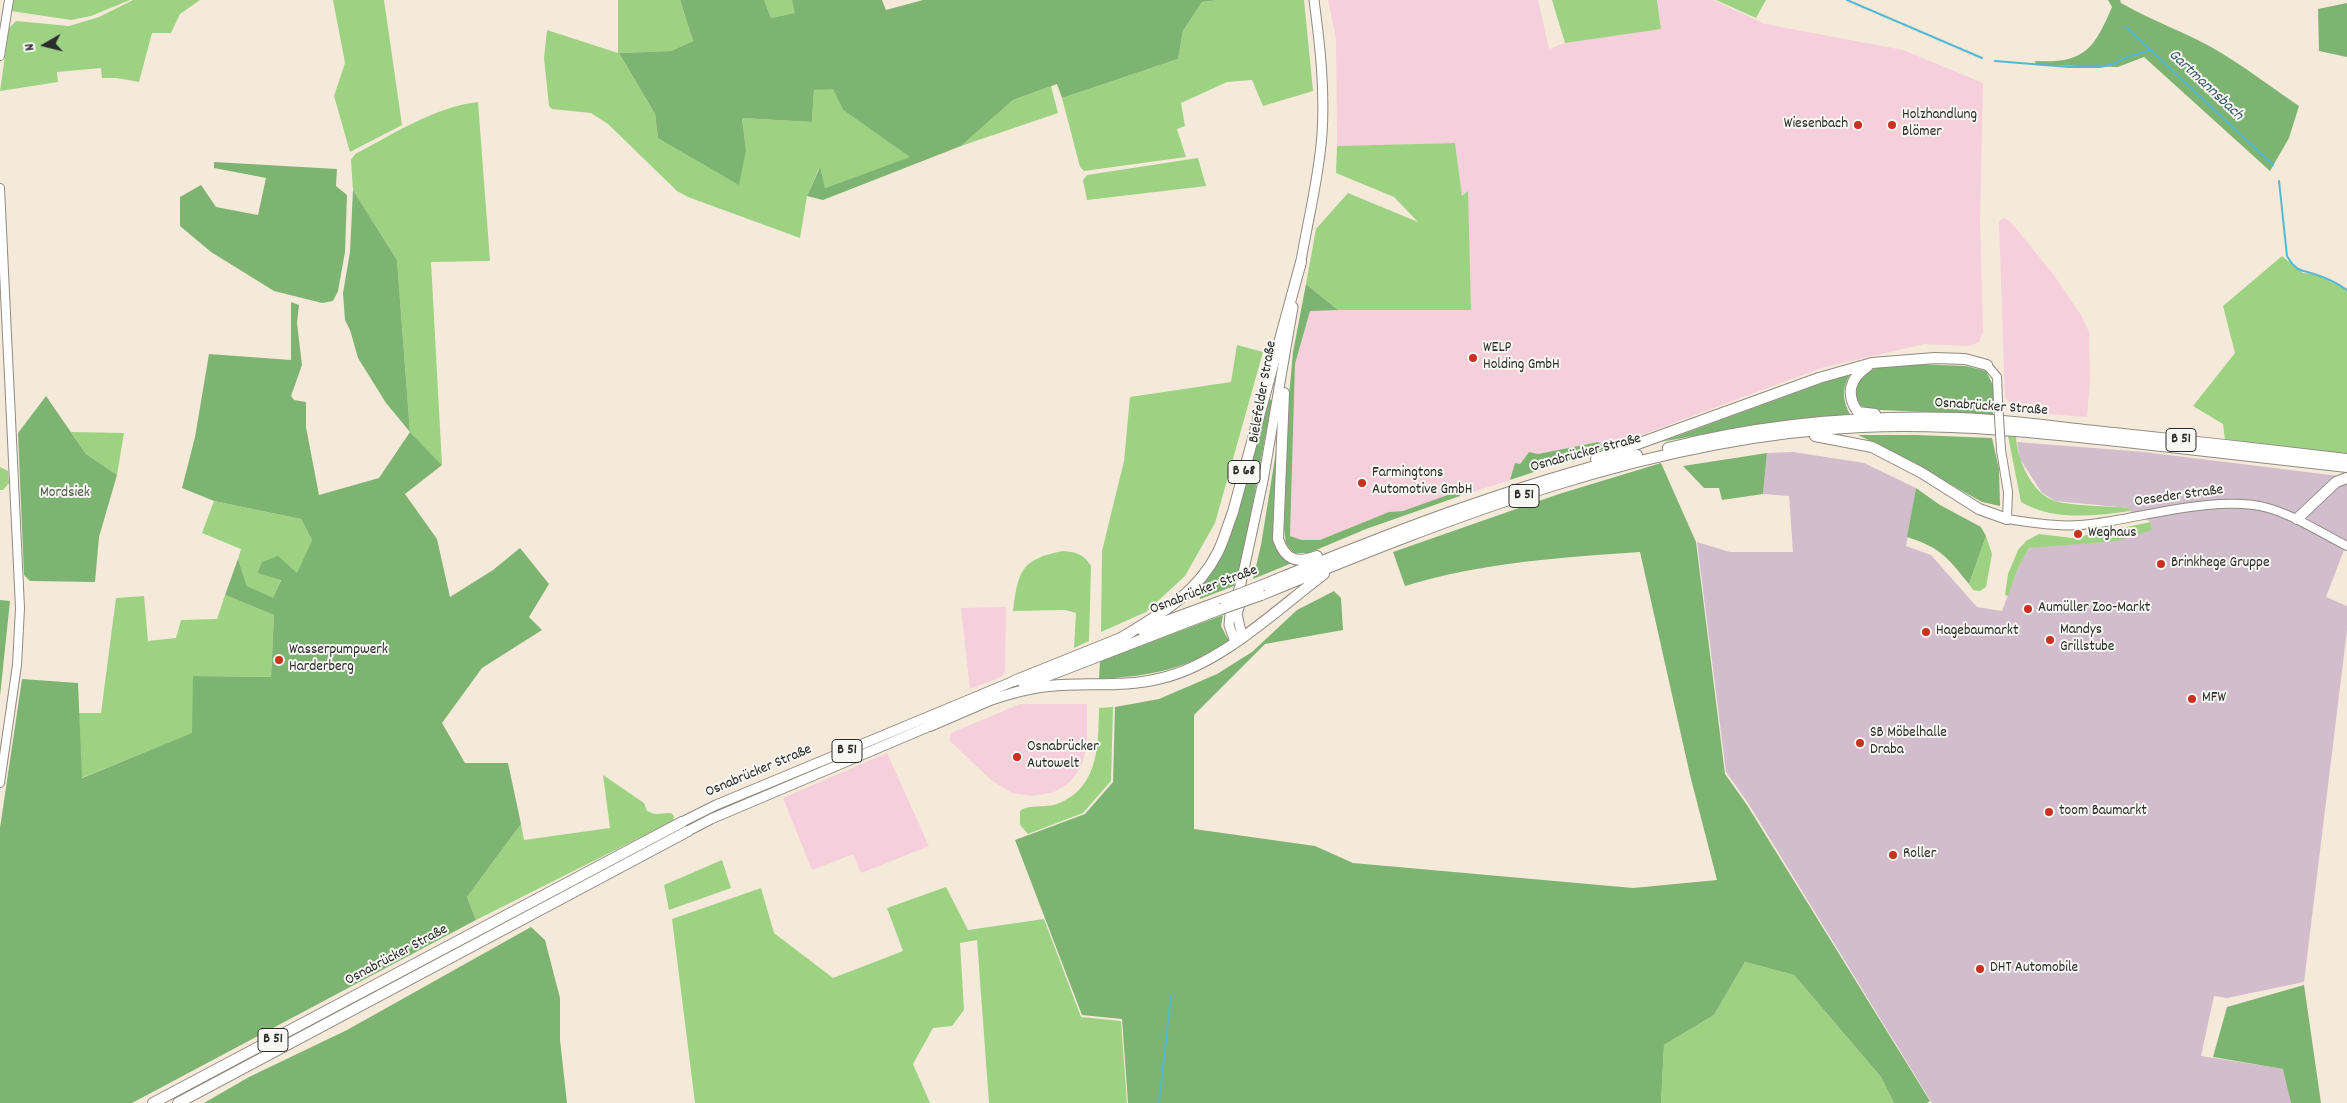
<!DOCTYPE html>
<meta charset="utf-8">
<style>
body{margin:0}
#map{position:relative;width:2347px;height:1103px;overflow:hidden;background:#f5eada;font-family:Dekko,sans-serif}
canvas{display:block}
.north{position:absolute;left:20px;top:20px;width:50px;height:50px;-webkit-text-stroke:4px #f6f6f2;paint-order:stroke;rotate:262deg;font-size:14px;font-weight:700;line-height:20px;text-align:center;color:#2b2b2b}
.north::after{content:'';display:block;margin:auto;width:18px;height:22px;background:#2b2b2b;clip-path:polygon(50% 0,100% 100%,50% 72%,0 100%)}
</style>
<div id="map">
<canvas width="2347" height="1103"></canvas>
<div class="north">N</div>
</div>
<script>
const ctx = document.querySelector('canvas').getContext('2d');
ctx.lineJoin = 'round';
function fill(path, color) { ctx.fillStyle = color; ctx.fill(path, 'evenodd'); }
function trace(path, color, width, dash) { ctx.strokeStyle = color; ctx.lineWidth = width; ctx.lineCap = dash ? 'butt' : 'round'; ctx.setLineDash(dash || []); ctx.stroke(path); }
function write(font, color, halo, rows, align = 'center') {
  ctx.font = font + ' Dekko,sans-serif'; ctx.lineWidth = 4; ctx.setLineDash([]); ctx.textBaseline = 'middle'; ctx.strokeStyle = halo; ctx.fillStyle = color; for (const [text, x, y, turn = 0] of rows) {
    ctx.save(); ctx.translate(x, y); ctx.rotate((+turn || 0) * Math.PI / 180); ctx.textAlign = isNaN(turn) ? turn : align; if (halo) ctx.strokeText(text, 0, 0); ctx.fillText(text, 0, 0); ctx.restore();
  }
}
fill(new Path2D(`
 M 1328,0 L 1538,0 L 1549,49 L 1565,43 L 1661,28 L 1657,0 L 1713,0 L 1765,24 L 1903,50 L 1983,83 L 1980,221 L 1983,332 L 1979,342 L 1970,346 L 1924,344 L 1821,368 L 1606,448 L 1598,442 L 1538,454 L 1529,452 L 1519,464 L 1515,464 L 1510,480 L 1460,496 L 1459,492 L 1403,511 L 1389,512 L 1320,540 L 1302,540 L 1290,536 L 1295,364 L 1310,310 L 1471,309 L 1467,192 L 1462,197 L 1455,143 L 1337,146 L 1336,39 Z
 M 2003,218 L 2010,221 L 2053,274 L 2081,315 L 2089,332 L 2090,380 L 2087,417 L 2020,412 L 2005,398 L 1999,222 Z
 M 1006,607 L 1005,672 L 1001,677 L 970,689 L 961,608 Z
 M 1020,704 L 1087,704 L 1087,747 L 1081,767 L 1069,783 L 1054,792 L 1032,796 L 1012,793 L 991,780 L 949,740 L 951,733 Z
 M 887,753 L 929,846 L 861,873 L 853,854 L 812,870 L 783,798 Z`), '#f5cfdb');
fill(new Path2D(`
 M 2017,442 L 2144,452 L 2347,477 L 2347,542 L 2326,597 L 2347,606 L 2347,630 L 2304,982 L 2227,998 L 2214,996 L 2201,1056 L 2284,1069 L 2291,1103 L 1932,1103 L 1748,803 L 1726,772 L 1697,542 L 1730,552 L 1793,552 L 1789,496 L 1763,494 L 1767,453 L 1793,452 L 1864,463 L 1916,488 L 1906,546 L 1931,555 L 1977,607 L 2002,611 L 2018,568 L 2029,548 L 2152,530 L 2151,522 L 2130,511 L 2129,508 L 2055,501 L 2042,493 L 2020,459 Z`), '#d1bdcc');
fill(new Path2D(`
 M 13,0 L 130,0 L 91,16 L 71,20 L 11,11 Z
 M 133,0 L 200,0 L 180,14 L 171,33 L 152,33 L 139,82 L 117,78 L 102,78 L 101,68 L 57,72 L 58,82 L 0,91 L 9,28 L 16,21 L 69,26 L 99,17 Z
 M 333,0 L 384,0 L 402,125 L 350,152 L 334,96 L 345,63 Z
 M 618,0 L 680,0 L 693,41 L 671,51 L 619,53 L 655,114 L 658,138 L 746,150 L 742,118 L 812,122 L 814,90 L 833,88 L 843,110 L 911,157 L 825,188 L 819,168 L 807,196 L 800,238 L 688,197 L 677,191 L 608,124 L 591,113 L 552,109 L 549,106 L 544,58 L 547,30 L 618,53 Z
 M 764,0 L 792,0 L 796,13 L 771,18 Z
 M 1220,0 L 1304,0 L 1313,91 L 1263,106 L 1252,80 L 1227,82 L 1181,103 L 1185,126 L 1177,129 L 1186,157 L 1084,171 L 1080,167 L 1062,98 L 1178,59 L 1183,31 L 1202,2 Z
 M 1552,0 L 1657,0 L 1661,29 L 1565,43 Z
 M 1716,0 L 1766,0 L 1756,18 Z
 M 1051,86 L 1058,113 L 961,146 L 1013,100 Z
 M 478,102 L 490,261 L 431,262 L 442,465 L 410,432 L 397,260 L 353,190 L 351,160 L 355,154 C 394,134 434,107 478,102 Z
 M 1455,143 L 1462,196 L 1468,191 L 1471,310 L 1338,310 L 1306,284 L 1316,229 L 1348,193 L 1418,222 L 1394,197 L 1336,173 L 1337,146 Z
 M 1198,158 L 1206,186 L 1087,200 L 1083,180 L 1087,175 Z
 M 2282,256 L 2303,273 L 2315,274 L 2347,290 L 2347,454 L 2225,440 L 2223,424 L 2193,406 L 2235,353 L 2223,306 Z
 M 1237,345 L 1263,352 L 1215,523 L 1185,576 L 1146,612 L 1101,632 L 1102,551 L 1124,461 L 1130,397 L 1231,382 Z
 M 71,432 L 124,433 L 117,475 L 86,454 Z
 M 2008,436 L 2016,437 C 2017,459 2032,494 2055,501 C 2072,506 2110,506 2129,508 L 2130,511 C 2095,516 2052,521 2021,502 Z
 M 0,467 L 8,471 L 9,483 L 3,490 L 0,490 Z
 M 214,501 L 301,519 L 312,540 L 297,574 L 262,562 L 257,573 L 281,579 L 273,599 L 247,586 L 238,559 L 241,549 L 202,533 Z
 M 2151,522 L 2152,530 L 2117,541 L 2029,548 L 2018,568 L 2008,596 L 2005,595 L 2008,574 L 2018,550 L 2026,541 L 2039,534 L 2072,538 Z
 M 1986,536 L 1992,554 L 1986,587 L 1980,591 L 1973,590 L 1969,584 Z
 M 1063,551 C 1076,552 1084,554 1091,566 L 1089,641 L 1074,648 L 1076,613 L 1065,610 L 1013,611 C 1018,571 1021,559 1063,551 Z
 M 225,595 L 274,615 L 271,677 L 193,676 L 193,733 L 81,778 L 79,713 L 101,713 L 116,598 L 144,596 L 148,641 L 176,638 L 181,620 L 217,619 Z
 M 1113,707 L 1111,781 L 1083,813 L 1028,834 L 1020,825 L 1020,811 C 1029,804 1046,808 1057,804 C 1099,788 1098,746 1099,708 Z
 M 603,775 L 644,803 L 647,811 L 654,814 L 671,813 L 674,816 L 673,821 L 476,920 L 467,897 L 521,824 L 524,840 L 610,828 Z
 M 722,860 L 731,888 L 669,910 L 664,885 Z
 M 946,887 L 968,930 L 1044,919 L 1081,1017 L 1121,1021 L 1127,1103 L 989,1103 L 977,940 L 960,943 L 964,1010 L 952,1026 L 933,1028 L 913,1064 L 930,1103 L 695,1103 L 672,919 L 761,888 L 774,933 L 833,978 L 903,951 L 887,908 Z
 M 1745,962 L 1794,975 L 1881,1077 L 1894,1103 L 1661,1103 L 1664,1045 L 1714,1015 Z`), '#9ed283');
fill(new Path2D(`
 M 680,0 L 764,0 L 771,18 L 795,13 L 792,0 L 882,0 L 886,10 L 923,0 L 1220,0 L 1202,2 L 1183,31 L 1178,59 L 1062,98 L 1057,84 L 1013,100 L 961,146 L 823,200 L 807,196 L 820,167 L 825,188 L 910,157 L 843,110 L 833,89 L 814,90 L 812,122 L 742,118 L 746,150 L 739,185 L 658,138 L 655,114 L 619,53 L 671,51 L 693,41 Z
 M 2108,0 L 2120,0 L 2121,3 C 2154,22 2191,34 2223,54 C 2249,70 2274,89 2299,106 L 2289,138 L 2270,171 L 2144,57 L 2118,67 L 2036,65 L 2035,61 C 2084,64 2094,49 2112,7 Z
 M 2347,3 L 2347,57 L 2319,51 L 2318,9 Z
 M 214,162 L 337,169 L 336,186 L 347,195 L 345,252 L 338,291 L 333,301 L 322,303 L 274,291 L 211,252 L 180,226 L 180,197 L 201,185 L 216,207 L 258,215 L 266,178 L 214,168 Z
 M 353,190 L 397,260 L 410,432 L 442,465 L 405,494 L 437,539 L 450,597 L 493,570 L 520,548 L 549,584 L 529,617 L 542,630 L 482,668 L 442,723 L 465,763 L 508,763 L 521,824 L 467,897 L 476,920 L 132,1103 L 0,1103 L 0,828 L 22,679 L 78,683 L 82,778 L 192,733 L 193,676 L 271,677 L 274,615 L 225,595 L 238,559 L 247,586 L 273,598 L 281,580 L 257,573 L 262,562 L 278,556 L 297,573 L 312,540 L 301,519 L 214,501 L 182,488 L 195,437 L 209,354 L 291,360 L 291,302 L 299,305 L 297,323 L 302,365 L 291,396 L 294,400 L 306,402 L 306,427 L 319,495 L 379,478 L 410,432 L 386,403 L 358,358 L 350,330 L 345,320 L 343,293 L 350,252 Z
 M 1306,284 L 1338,310 L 1310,311 L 1295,364 L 1290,536 L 1302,540 L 1320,540 L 1389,512 L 1403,511 L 1459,491 L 1460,496 L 1366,529 L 1309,553 L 1294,553 L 1286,544 L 1284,528 L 1289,396 L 1293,352 Z
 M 1914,364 L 1966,366 L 1986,371 L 1993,385 L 1993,415 L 1880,410 L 1866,408 L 1856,403 C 1856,398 1854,391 1855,387 C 1860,364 1896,365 1914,364 Z
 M 1852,372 C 1841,387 1842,400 1851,416 L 1746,426 L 1661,442 Z
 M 46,396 L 86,454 L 117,475 L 99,537 L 95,582 L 30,581 L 24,575 L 18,433 Z
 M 1268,399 L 1272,400 L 1242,562 L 1234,586 L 1200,599 L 1200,588 L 1222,555 Z
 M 1858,435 L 1917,435 L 1992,438 L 1999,469 L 2000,506 L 1982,502 L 1889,450 Z
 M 1278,439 L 1276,547 L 1282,557 L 1292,563 L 1253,579 L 1261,545 Z
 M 1598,442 L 1606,448 L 1510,480 L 1515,463 L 1520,464 L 1529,452 L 1538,454 Z
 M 1767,453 L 1763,494 L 1722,500 L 1719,488 L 1704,488 L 1683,466 Z
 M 1661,463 L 1696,542 L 1725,774 L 1747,805 L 1930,1101 L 1927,1103 L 1894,1103 L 1881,1077 L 1794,975 L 1745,962 L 1714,1015 L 1664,1045 L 1661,1103 L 1128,1103 L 1122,1019 L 1082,1015 L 1015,840 L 1085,814 L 1113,782 L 1115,707 L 1159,699 L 1217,674 L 1252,652 L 1297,610 L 1334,591 L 1341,598 L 1343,630 L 1265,644 L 1194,715 L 1194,829 L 1315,846 L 1353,863 L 1633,888 L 1717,880 L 1690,775 L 1640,552 C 1564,557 1478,563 1405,586 L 1393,552 L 1559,494 Z
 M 1916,488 L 1940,505 L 1981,527 L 1986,536 L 1969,584 C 1947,557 1941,548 1907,537 Z
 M 0,600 L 10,601 L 0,696 Z
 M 1223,615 L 1221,626 L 1229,641 C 1186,670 1150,676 1099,679 L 1100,661 Z
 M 531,927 L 545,940 L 560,998 L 560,1040 L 567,1103 L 204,1103 L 249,1077 L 347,1030 Z
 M 2304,985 L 2321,1103 L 2291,1103 L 2283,1069 L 2213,1057 L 2227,1007 Z`), '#7eb471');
trace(new Path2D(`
 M 1847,0 L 1982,58
 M 2126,27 L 2273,165
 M 1995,61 L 2069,67 L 2100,67 L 2113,64 L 2127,57 L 2151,50
 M 2279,181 L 2287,256 C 2297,273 2301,269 2317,275 C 2327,278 2338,284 2347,290
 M 1159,1103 L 1171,995`), '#55b8d3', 2);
const secondary = new Path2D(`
 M 0,56 L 9,0
 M 0,188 L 20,608 L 17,665 L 0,783
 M 1987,365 L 1997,377 L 1998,401
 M 2001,450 L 2008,492 L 2007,519 C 2035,523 2063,528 2091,524 C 2141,518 2220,494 2268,508 C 2296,516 2321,533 2347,546`);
const primary = new Path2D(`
 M 1300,267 C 1307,223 1319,179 1322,134 C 1325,89 1320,45 1314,0
 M 1242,598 L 1237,614 L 1242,636
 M 1235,642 L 1229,625 L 1230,615 L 1241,583 L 1263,481 L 1293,307
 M 682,822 L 716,805 L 1014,681
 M 688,831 L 711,819 L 930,726`);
const highway = new Path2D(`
 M 1868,366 C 1850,378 1845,394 1858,412 L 1875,414
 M 1284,393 L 1278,539 C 1285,560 1297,564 1317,556
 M 1815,436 L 1872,447 L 1922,473 L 1979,509 L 2007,519
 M 1668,448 C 1762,424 1863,415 1960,418 C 2011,420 2063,428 2114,433 C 2192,441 2269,450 2347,459
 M 1596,459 L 1819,378 L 1872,363 L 1935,358 L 1965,359 L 1987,365
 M 2297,519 L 2336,482 L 2347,478
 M 1263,585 C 1385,535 1508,487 1637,455
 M 1261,595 C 1452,517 1652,436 1862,427 C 1954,423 2045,433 2135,443 C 2206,451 2276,459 2347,467
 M 1142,630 L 1224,600
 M 1121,638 C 1159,615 1197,594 1218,552 C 1224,540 1228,525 1233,512 L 1301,262
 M 1014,681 L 1126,636
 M 1024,685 L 1221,609
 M 990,700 C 1009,694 1028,688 1049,686 C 1086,682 1125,688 1162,678 C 1221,664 1276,610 1324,574
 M 930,726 L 995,698
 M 153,1103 L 682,822
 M 178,1103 L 688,831`);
trace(secondary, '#908a82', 10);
trace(primary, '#908a82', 11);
trace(highway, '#908a82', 12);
trace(secondary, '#fff', 8);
trace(primary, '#fff', 9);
trace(highway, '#fff', 10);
const secondaryBridge = new Path2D(`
 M 1998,401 L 2001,450`);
const highwayBridge = new Path2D(`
 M 1224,600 L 1263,585
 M 1221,609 L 1261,595`);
trace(secondaryBridge, '#908a82', 10, []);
trace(highwayBridge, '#908a82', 12, []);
trace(secondaryBridge, '#fff', 8);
trace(highwayBridge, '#fff', 10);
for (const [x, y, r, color] of [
 [1858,125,5,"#c8321e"],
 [1892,125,5,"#c8321e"],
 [1473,358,5,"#c8321e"],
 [1362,483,5,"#c8321e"],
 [2078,534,5,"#c8321e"],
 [2161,564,5,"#c8321e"],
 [2028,609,5,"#c8321e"],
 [1926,632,5,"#c8321e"],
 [2050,640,5,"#c8321e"],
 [279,660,5,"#c8321e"],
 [2192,699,5,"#c8321e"],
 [1860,743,5,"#c8321e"],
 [1017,757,5,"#c8321e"],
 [2049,812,5,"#c8321e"],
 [1893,855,5,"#c8321e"],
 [1980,969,5,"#c8321e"]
]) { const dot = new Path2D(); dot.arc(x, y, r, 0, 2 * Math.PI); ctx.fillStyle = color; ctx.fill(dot); trace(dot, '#f6f6f2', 2); }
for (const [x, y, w] of [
 [2181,440,30],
 [1244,472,32],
 [1524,496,30],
 [847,751,30],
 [273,1040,30]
]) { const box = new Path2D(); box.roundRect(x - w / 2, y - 11.5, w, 23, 4); ctx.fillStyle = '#f6f6f2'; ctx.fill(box); trace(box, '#2b2b2b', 1); }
write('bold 14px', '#2b2b2b', null, [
 ["B 51",2181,440],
 ["B 68",1244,472],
 ["B 51",1524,496],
 ["B 51",847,751],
 ["B 51",273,1040]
]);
write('15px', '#2b2b2b', '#f6f6f2', [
 ["Holzhandlung",1902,116],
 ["Blömer",1902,133],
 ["Wiesenbach",1848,125,"right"],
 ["WELP",1483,349],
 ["Holding GmbH",1483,366],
 ["Farmingtons",1372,474],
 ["Automotive GmbH",1372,491],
 ["Weghaus",2088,534],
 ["Brinkhege Gruppe",2171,564],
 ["Aumüller Zoo-Markt",2038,609],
 ["Mandys",2060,631],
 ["Grillstube",2060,648],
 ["Hagebaumarkt",1936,632],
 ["Wasserpumpwerk",289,651],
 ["Harderberg",289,668],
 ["MFW",2202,699],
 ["SB Möbelhalle",1870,734],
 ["Draba",1870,751],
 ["Osnabrücker",1027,748],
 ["Autowelt",1027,765],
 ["toom Baumarkt",2059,812],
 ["Roller",1903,855],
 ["DHT Automobile",1990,969]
], 'left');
write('15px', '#2b2b2b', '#f6f6f2', [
 ["Bielefelder Straße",1264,392,-80],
 ["Osnabrücker Straße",1991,408,4],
 ["Osnabrücker Straße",1586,454,-15],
 ["Oeseder Straße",2179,497,-8],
 ["Osnabrücker Straße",1204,591,-21],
 ["Osnabrücker Straße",759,772,-23],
 ["Osnabrücker Straße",397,956,-28]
]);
write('15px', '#4e5d45', '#f6f6f2', [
 ["Mordsiek",65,494]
]);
write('italic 16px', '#3a5c66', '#f6f6f2', [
 ["Gartmannsbach",2205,86,43]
]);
</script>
